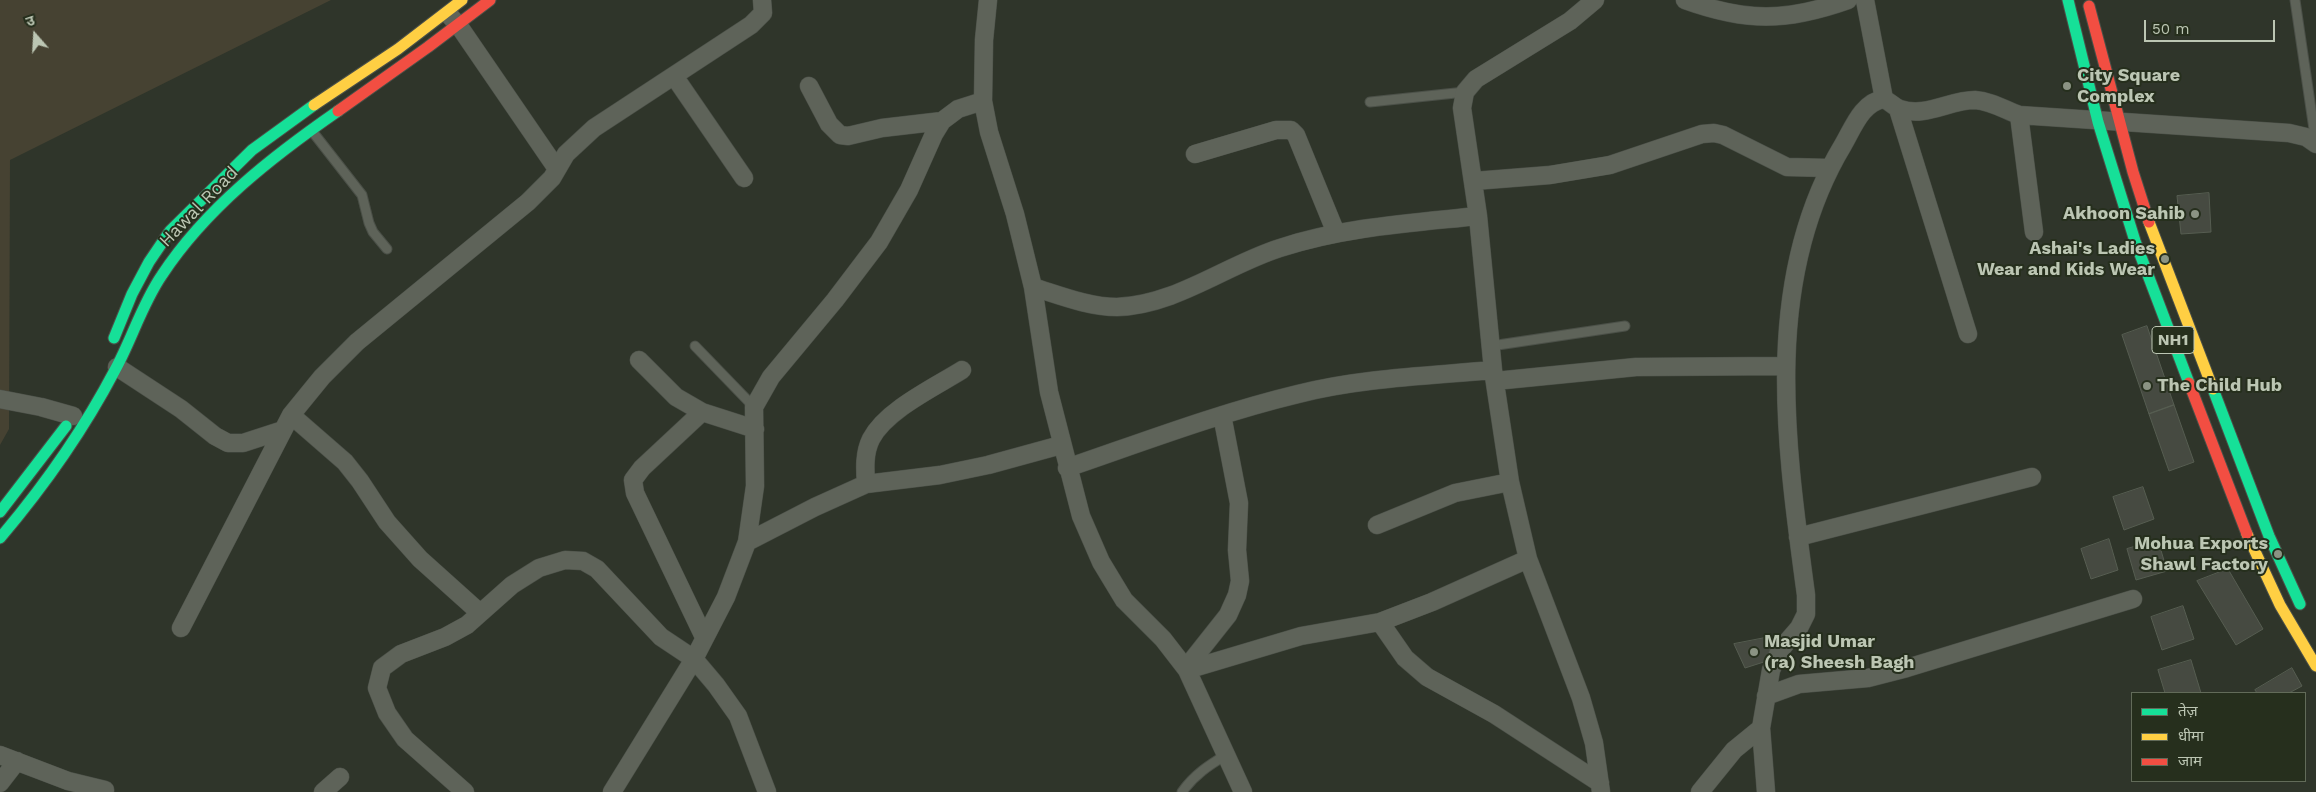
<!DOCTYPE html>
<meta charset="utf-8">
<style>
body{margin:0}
#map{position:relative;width:2316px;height:792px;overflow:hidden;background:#2f352a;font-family:"Work Sans","Noto Sans Devanagari",sans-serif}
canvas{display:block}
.legend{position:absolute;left:2131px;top:692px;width:175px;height:90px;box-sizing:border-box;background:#262f1d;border:1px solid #626b59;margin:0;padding:6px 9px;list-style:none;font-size:15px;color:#bcc6b3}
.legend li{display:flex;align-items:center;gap:10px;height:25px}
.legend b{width:25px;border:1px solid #626b59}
.north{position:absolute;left:10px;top:10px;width:50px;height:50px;-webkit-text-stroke:4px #262f1d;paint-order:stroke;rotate:341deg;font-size:14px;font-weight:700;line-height:20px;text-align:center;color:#bcc6b3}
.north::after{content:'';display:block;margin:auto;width:18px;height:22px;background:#bcc6b3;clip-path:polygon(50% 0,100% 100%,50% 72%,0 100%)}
.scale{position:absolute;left:2144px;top:20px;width:131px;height:22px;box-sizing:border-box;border:2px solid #bcc6b3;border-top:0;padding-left:6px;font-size:15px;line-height:18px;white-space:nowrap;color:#bcc6b3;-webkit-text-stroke:4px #262f1d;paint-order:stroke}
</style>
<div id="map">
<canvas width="2316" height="792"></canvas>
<ul class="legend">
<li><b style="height:6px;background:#16e098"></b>तेज़</li>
<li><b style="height:6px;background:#ffcf43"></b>धीमा</li>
<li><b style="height:6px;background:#f24e42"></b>जाम</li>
</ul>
<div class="north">उ</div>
<div class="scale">50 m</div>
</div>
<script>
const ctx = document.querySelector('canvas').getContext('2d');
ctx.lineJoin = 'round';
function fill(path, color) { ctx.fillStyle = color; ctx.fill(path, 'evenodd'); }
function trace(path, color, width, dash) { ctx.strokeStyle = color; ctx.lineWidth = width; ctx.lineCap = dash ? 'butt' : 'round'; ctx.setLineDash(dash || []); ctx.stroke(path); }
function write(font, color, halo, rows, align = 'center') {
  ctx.font = font + ' "Work Sans",sans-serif'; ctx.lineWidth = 4; ctx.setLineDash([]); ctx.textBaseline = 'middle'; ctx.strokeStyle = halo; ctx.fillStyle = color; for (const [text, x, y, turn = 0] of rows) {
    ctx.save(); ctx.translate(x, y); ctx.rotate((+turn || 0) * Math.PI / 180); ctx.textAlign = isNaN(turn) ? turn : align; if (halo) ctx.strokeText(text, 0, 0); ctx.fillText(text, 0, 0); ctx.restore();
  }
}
fill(new Path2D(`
 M 0,0 L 331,0 L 10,160 L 9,429 L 0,445 Z`), '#464232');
const building = new Path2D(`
 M 2209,193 L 2211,232 L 2181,234 L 2177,196 Z
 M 2147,326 L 2174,405 L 2149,414 L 2122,335 Z
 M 2174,405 L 2194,462 L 2169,471 L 2149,414 Z
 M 2143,487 L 2154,519 L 2124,530 L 2113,497 Z
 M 2109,539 L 2118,570 L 2091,579 L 2081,549 Z
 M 2158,540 L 2167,571 L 2136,580 L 2127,549 Z
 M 2228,569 L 2263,629 L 2236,645 L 2197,581 Z
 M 2183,606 L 2194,639 L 2162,650 L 2151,617 Z
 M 1770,637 L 1770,660 L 1745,668 L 1734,644 Z
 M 2191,660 L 2201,693 L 2165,693 L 2158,670 Z
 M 2292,668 L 2302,686 L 2289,693 L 2257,693 L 2255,690 Z`);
fill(building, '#464a41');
trace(building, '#565d51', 1);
const lane = new Path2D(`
 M 2295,0 L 2316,143
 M 1370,102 L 1465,92
 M 312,131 L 362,195 L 369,223 L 373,232 L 387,249
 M 695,346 L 754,407
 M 1491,346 L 1625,326
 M 1182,792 C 1194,775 1209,765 1226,755`);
const street = new Path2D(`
 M 988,0 L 984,40 L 983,101 L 989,132 L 1015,214 L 1033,287 L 1049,392 L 1081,516 L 1101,562 L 1124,600 L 1163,639 L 1187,670 L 1243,792
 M 1595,0 L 1570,21 L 1476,79 L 1465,92 L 1462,108 L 1478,216 L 1493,370 L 1510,482 L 1528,559 L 1581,698 L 1594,743 L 1601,792
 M 1685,0 C 1746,22 1786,22 1848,0
 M 1865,0 L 1884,99
 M 450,16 L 459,26 L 557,169
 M 674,76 L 744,178
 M 809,86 L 829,124 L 840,135 L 848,136 L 882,128 L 942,121
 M 1898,109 L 1968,334
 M 2019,115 L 2034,232
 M 1195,154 L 1276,130 L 1291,130 L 1296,135 L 1336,233
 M 1474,181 L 1550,175 L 1610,165 L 1702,134 L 1714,133 L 1723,135 L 1787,167 L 1829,168
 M 1033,287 C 1059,295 1089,307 1117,307 C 1176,305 1226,265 1280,248 C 1344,227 1412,223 1478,216
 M 639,360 L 676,397 L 702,412 L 755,429
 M 117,367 L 181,409 L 215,436 L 228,443 L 243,443 L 283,430
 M 1495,381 L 1636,367 L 1786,366
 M 0,399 L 41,407 L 73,416
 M 702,412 L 642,468 L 633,480 L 635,493 L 704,637
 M 291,415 L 345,462 L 360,481 L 387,522 L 420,559 L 479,612
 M 1067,468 C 1143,442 1219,413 1298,394 C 1361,378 1428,376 1493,370
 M 866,484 C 865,469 864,453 871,439 C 886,410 935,387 962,370
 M 1377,525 L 1455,493 L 1510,482
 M 1798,537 L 2032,477
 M 747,542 L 815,507 L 866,484 L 940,475 L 988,465 L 1061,445
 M 1380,622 L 1405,658 L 1427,677 L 1494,714 L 1600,783
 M 181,628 L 291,415 L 322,377 L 357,342 L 528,202 L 552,178 L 566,154 L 594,128 L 751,25 L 763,13 L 762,0
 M 1186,668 L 1228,615 L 1237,595 L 1240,581 L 1237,550 L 1239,503 L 1222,415
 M 1187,670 L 1301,636 L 1380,622 L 1432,602 L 1528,559
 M 1766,696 L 1799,684 L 1868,678 L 1907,668 L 2133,599
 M 0,755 L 68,781 L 105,790
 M 0,783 L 17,761
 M 323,792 L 340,777
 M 465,792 L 405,739 L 387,713 L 377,688 L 382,668 L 401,654 L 445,637 L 467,625 L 512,585 L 539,568 L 565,560 L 583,561 L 597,569 L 661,637 L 694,659 L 716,685 L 738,716 L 767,792
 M 612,792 L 694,659 L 726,597 L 747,542 L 755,486 L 754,407 L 771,377 L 835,300 L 879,242 L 909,190 L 934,134 L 942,121 L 958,109 L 983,101
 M 1700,792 L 1734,750 L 1761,728
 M 1766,792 L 1761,728 L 1771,670 L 1780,650 L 1799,628 L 1806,614 L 1806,595 C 1786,446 1761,281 1843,145 C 1853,128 1862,102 1884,99 C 1889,101 1894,107 1900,109 C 1926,118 1949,100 1975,100 C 1991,101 2005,110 2019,115 L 2289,133 L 2306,137 L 2316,144`);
const fast = new Path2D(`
 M 2068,0 L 2098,122 L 2135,241 L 2189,383
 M 114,338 L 132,294 L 149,262 L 170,231 L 252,150 L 314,105
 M 2213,389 L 2269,536 L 2300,604
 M 0,512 L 66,426
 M 0,538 C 45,485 83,431 115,370 C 132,339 142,304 162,275 C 206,208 273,156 338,111`);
const slow = new Path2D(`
 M 314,105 L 398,49 L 462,0
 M 2149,222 L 2213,389
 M 2247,534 L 2280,605 L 2316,666`);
const jam = new Path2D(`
 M 2089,6 L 2133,172 L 2149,222
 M 338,111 L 428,47 L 490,0
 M 2189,383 L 2247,534`);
trace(lane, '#4b5048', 11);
trace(street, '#4b5048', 19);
trace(fast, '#4b5048', 13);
trace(slow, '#4b5048', 13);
trace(jam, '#4b5048', 13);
trace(lane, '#5e6359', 9);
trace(street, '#5e6359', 18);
trace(fast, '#16e098', 11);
trace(slow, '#ffcf43', 11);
trace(jam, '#f24e42', 11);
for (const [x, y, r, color] of [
 [2067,86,5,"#8b9383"],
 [2195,214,5,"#8b9383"],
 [2165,259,5,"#8b9383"],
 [2147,386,5,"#8b9383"],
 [2278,554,5,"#8b9383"],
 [1754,652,5,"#8b9383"]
]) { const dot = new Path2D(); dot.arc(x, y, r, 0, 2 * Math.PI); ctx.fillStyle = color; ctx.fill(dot); trace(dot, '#262f1d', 2); }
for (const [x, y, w] of [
 [2173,340,42]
]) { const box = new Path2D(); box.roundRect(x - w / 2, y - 13.5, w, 27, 4); ctx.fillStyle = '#262f1d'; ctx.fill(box); trace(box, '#bcc6b3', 1); }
write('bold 16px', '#bcc6b3', null, [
 ["NH1",2173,340]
]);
write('bold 18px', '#bcc6b3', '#262f1d', [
 ["City Square",2077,76],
 ["Complex",2077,97],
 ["Akhoon Sahib",2185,214,"right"],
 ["Ashai's Ladies",2155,249,"right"],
 ["Wear and Kids Wear",2155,270,"right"],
 ["The Child Hub",2157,386],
 ["Mohua Exports",2268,544,"right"],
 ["Shawl Factory",2268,565,"right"],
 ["Masjid Umar",1764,642],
 ["(ra) Sheesh Bagh",1764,663]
], 'left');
write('18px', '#bcc6b3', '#262f1d', [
 ["Hawal Road",199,207,-46]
]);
</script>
